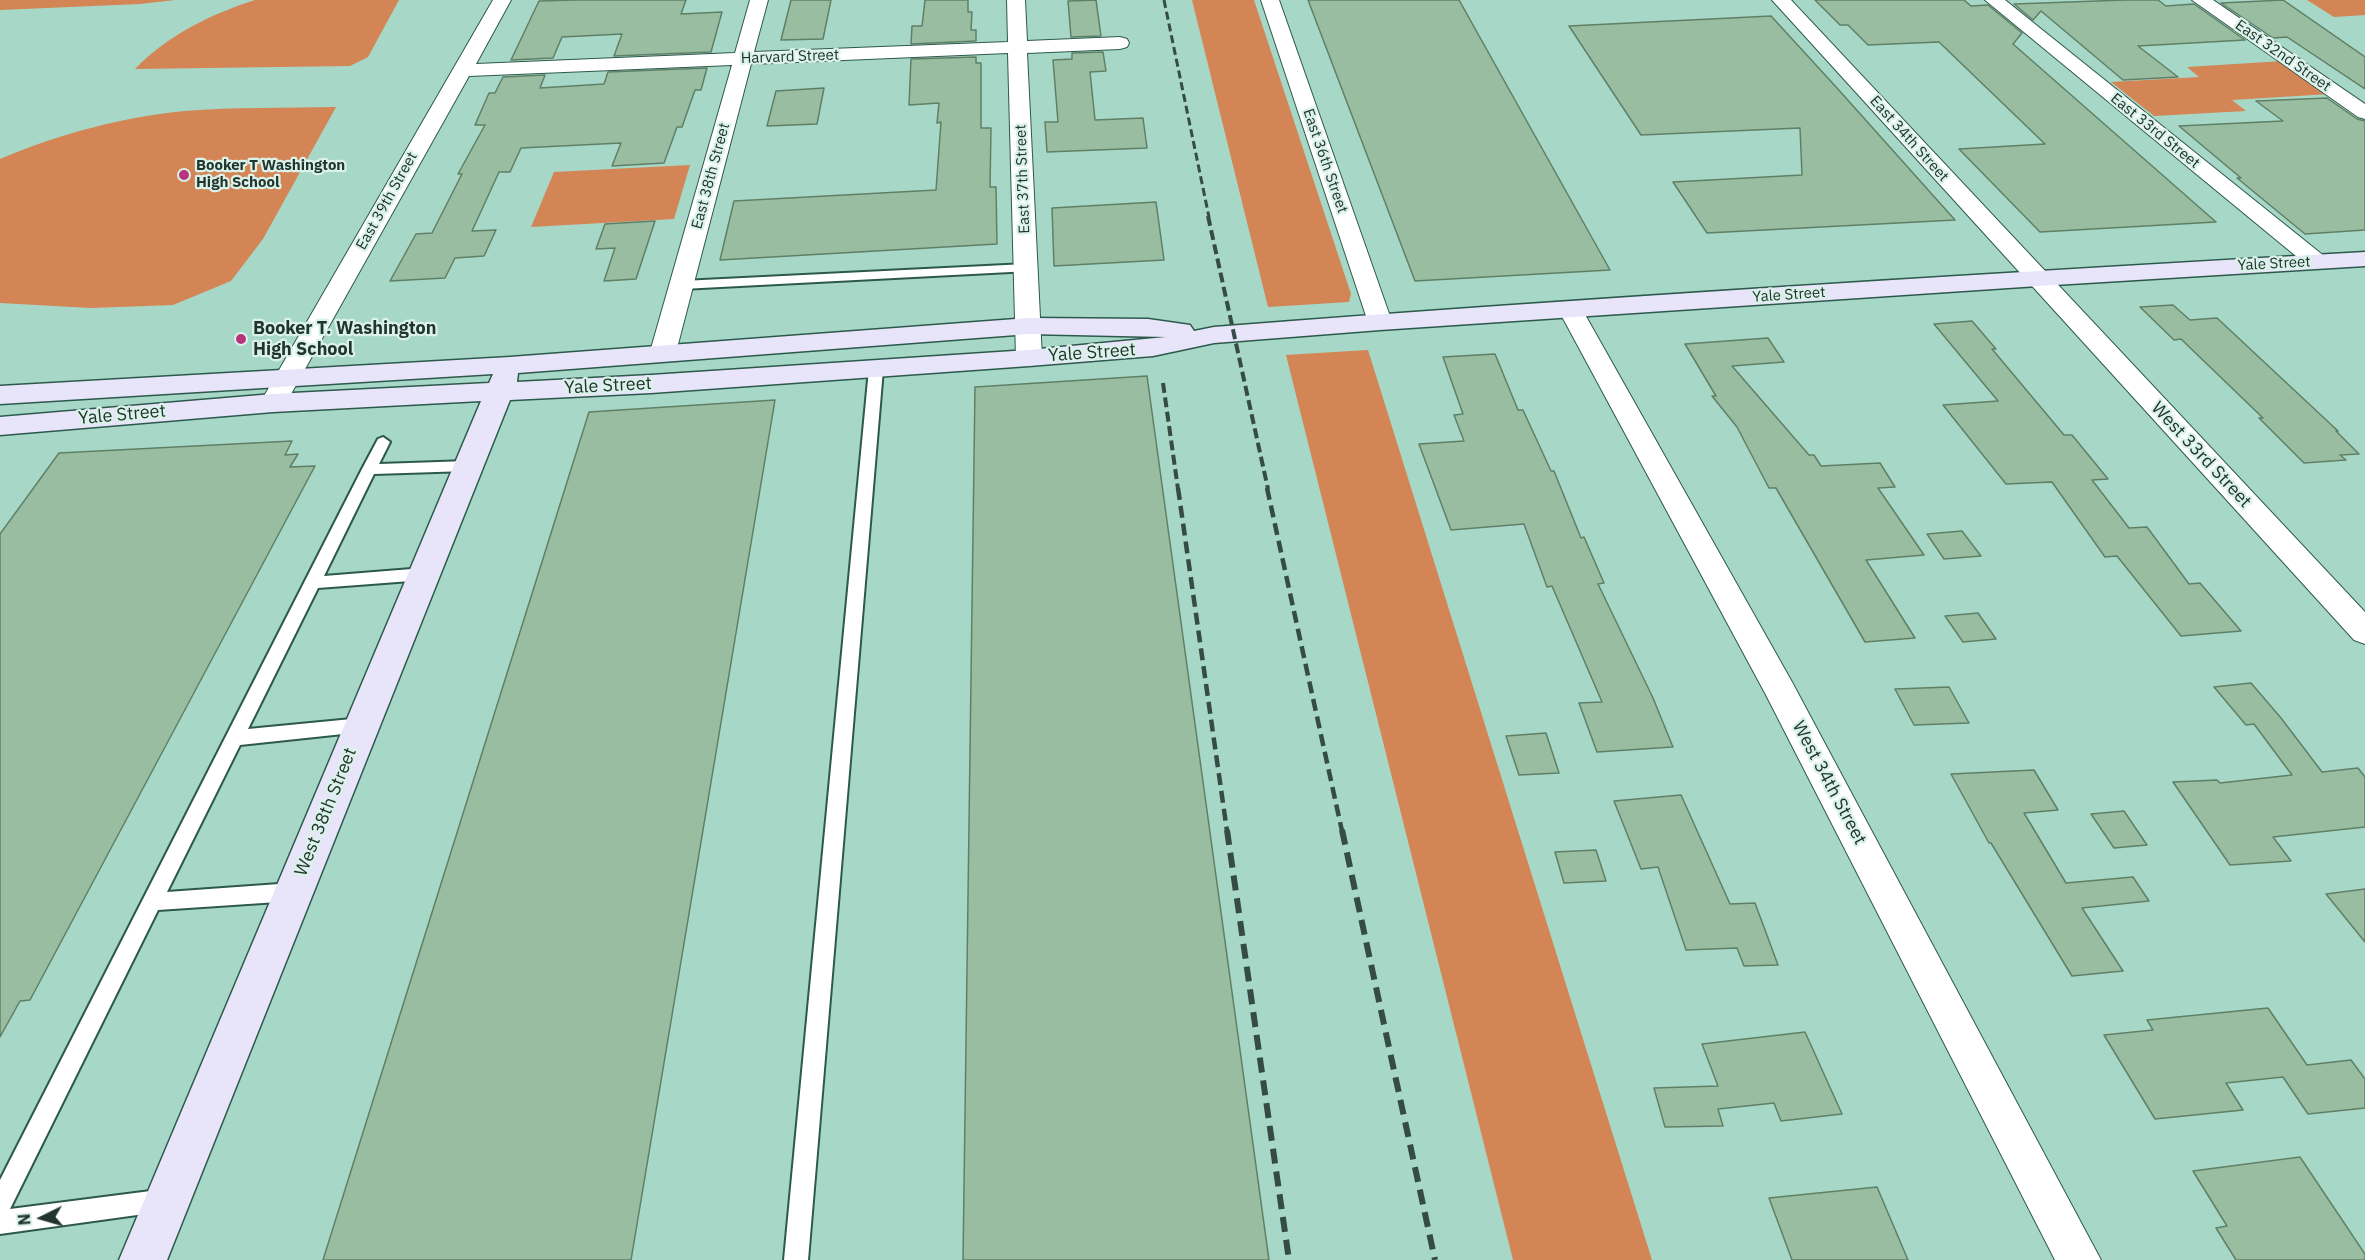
<!DOCTYPE html>
<style>
body{margin:0}
#map{position:relative;width:2365px;height:1260px;overflow:hidden;background:#a7d7c6;font-family:"IBM Plex Sans",sans-serif}
canvas{display:block}
.north{position:absolute;left:12px;top:1188px;width:60px;height:60px;-webkit-text-stroke:4px #daf2e9;paint-order:stroke;rotate:265deg;font-size:16px;font-weight:700;line-height:24px;text-align:center;color:#21342d}
.north::after{content:'';display:block;margin:auto;width:21px;height:27px;background:#21342d;clip-path:polygon(50% 0,100% 100%,50% 72%,0 100%)}
</style>
<div id="map">
<canvas width="2365" height="1260"></canvas>
<div class="north">N</div>
</div>
<script>
const ctx = document.querySelector('canvas').getContext('2d');
ctx.lineJoin = 'round';
function fill(path, color) { ctx.fillStyle = color; ctx.fill(path, 'evenodd'); }
function trace(path, color, width, dash) { ctx.strokeStyle = color; ctx.lineWidth = width; ctx.lineCap = dash ? 'butt' : 'round'; ctx.setLineDash(dash || []); ctx.stroke(path); }
function write(font, color, halo, rows, align = 'center') {
  ctx.font = font + ' "IBM Plex Sans",sans-serif'; ctx.lineWidth = 4.5; ctx.setLineDash([]); ctx.textBaseline = 'middle'; ctx.strokeStyle = halo; ctx.fillStyle = color; for (const [text, x, y, turn = 0] of rows) {
    ctx.save(); ctx.translate(x, y); ctx.rotate((+turn || 0) * Math.PI / 180); ctx.textAlign = isNaN(turn) ? turn : align; if (halo) ctx.strokeText(text, 0, 0); ctx.fillText(text, 0, 0); ctx.restore();
  }
}
fill(new Path2D(`
 M 0,0 L 175,0 L 140,4 L 0,10 Z
 M 255,0 L 399,0 L 368,57 L 350,66 L 135,69 C 168,35 211,14 255,0 Z
 M 1192,0 L 1254,0 L 1351,294 L 1349,302 L 1268,307 Z
 M 2307,0 L 2365,0 L 2365,15 L 2334,17 Z
 M 2283,61 L 2330,94 L 2232,100 L 2246,111 L 2154,116 L 2111,82 L 2199,77 L 2187,67 Z
 M 336,107 L 263,239 L 231,281 L 173,305 L 91,308 L 0,303 L 0,159 C 59,134 122,117 185,111 C 235,107 286,108 336,107 Z
 M 690,165 L 674,219 L 531,227 L 554,172 Z
 M 1368,350 L 1652,1260 L 1513,1260 L 1286,355 Z`), '#d48555');
const building = new Path2D(`
 M 574,0 L 686,0 L 681,14 L 722,12 L 711,52 L 614,56 L 622,34 L 562,37 L 553,58 L 511,60 L 539,1 Z
 M 791,0 L 831,0 L 823,39 L 781,40 Z
 M 925,0 L 968,0 L 968,12 L 972,12 L 971,30 L 976,30 L 976,41 L 911,44 L 912,26 L 922,26 Z
 M 1096,0 L 1101,36 L 1071,37 L 1068,1 Z
 M 1308,0 L 1459,0 L 1610,270 L 1415,281 Z
 M 1815,0 L 1964,0 L 1971,6 L 1988,5 L 2022,33 L 2013,44 L 2216,222 L 2040,232 L 1959,149 L 2045,144 L 1939,42 L 1868,45 L 1848,25 L 1840,25 Z
 M 2125,0 L 2158,0 L 2166,6 L 2194,4 L 2245,40 L 2138,46 L 2178,77 L 2123,80 L 2041,11 L 2033,20 L 2014,4 Z
 M 2283,0 L 2365,57 L 2365,89 L 2287,37 L 2273,38 L 2221,3 Z
 M 1771,16 L 1837,88 L 1955,220 L 1707,233 L 1673,182 L 1802,175 L 1800,128 L 1641,135 L 1569,26 Z
 M 1103,52 L 1106,71 L 1090,72 L 1095,120 L 1143,118 L 1147,148 L 1047,152 L 1045,122 L 1058,122 L 1053,60 L 1072,59 L 1072,53 Z
 M 976,57 L 976,63 L 981,63 L 981,128 L 991,128 L 990,187 L 996,187 L 997,244 L 720,260 L 734,201 L 936,190 L 941,122 L 937,123 L 939,103 L 909,105 L 911,59 Z
 M 707,68 L 701,90 L 695,90 L 682,127 L 677,127 L 664,163 L 612,166 L 621,143 L 521,148 L 510,172 L 499,172 L 472,231 L 496,230 L 484,256 L 455,258 L 445,278 L 390,281 L 416,234 L 432,233 L 462,174 L 458,174 L 485,125 L 475,125 L 489,93 L 495,93 L 503,77 L 545,75 L 540,88 L 604,84 L 608,72 Z
 M 824,88 L 817,124 L 767,126 L 776,91 Z
 M 2327,98 L 2357,119 L 2365,121 L 2365,230 L 2305,234 L 2237,178 L 2241,178 L 2179,126 L 2283,121 L 2256,101 Z
 M 1156,202 L 1164,260 L 1054,266 L 1052,208 Z
 M 655,221 L 636,279 L 604,281 L 615,248 L 596,249 L 605,224 Z
 M 2173,305 L 2190,320 L 2217,318 L 2338,431 L 2336,431 L 2359,454 L 2340,455 L 2346,460 L 2304,463 L 2259,418 L 2263,418 L 2181,339 L 2174,340 L 2140,307 Z
 M 1972,321 L 1996,349 L 1992,349 L 2064,435 L 2072,435 L 2108,479 L 2092,480 L 2129,528 L 2147,527 L 2189,584 L 2200,583 L 2241,631 L 2181,636 L 2117,556 L 2105,557 L 2052,482 L 2006,484 L 1943,405 L 1998,401 L 1934,324 Z
 M 1768,338 L 1784,362 L 1732,366 L 1809,455 L 1814,455 L 1821,466 L 1880,463 L 1895,487 L 1878,488 L 1924,555 L 1866,560 L 1915,638 L 1865,642 L 1776,488 L 1769,488 L 1737,427 L 1712,396 L 1716,396 L 1685,344 Z
 M 1495,354 L 1518,410 L 1523,410 L 1551,471 L 1554,471 L 1581,538 L 1584,537 L 1604,583 L 1598,584 L 1653,698 L 1673,747 L 1597,752 L 1579,703 L 1602,702 L 1552,586 L 1547,587 L 1524,524 L 1451,530 L 1419,444 L 1464,441 L 1454,415 L 1463,414 L 1443,357 Z
 M 1147,376 L 1269,1260 L 963,1260 L 975,387 Z
 M 775,400 L 631,1260 L 323,1260 L 589,412 Z
 M 292,441 L 285,455 L 298,454 L 290,467 L 315,466 L 30,1000 L 20,1001 L 0,1037 L 0,534 L 59,453 Z
 M 1962,531 L 1981,556 L 1944,559 L 1927,534 Z
 M 1978,613 L 1996,639 L 1963,642 L 1945,616 Z
 M 2251,683 L 2281,718 L 2322,772 L 2358,768 L 2365,777 L 2365,827 L 2273,837 L 2291,861 L 2230,865 L 2173,782 L 2217,780 L 2220,783 L 2292,775 L 2254,724 L 2246,725 L 2214,687 Z
 M 1949,687 L 1969,723 L 1914,725 L 1895,689 Z
 M 1546,733 L 1559,773 L 1519,775 L 1506,736 Z
 M 2034,770 L 2058,810 L 2024,813 L 2066,883 L 2133,877 L 2149,901 L 2082,908 L 2123,971 L 2072,976 L 1991,843 L 1989,843 L 1951,774 Z
 M 1681,795 L 1730,904 L 1755,903 L 1778,965 L 1744,966 L 1737,948 L 1686,950 L 1658,867 L 1641,869 L 1614,801 Z
 M 2124,811 L 2147,845 L 2114,848 L 2091,814 Z
 M 1596,850 L 1606,881 L 1564,883 L 1555,852 Z
 M 2365,889 L 2365,942 L 2326,894 Z
 M 2268,1008 L 2307,1065 L 2351,1060 L 2365,1079 L 2365,1108 L 2308,1114 L 2283,1077 L 2226,1083 L 2243,1110 L 2155,1119 L 2104,1035 L 2153,1030 L 2147,1020 Z
 M 1805,1032 L 1842,1114 L 1781,1121 L 1774,1103 L 1718,1109 L 1723,1126 L 1665,1127 L 1654,1088 L 1718,1086 L 1702,1044 Z
 M 2300,1157 L 2365,1254 L 2365,1260 L 2236,1260 L 2216,1228 L 2227,1226 L 2193,1171 Z
 M 1877,1187 L 1908,1260 L 1792,1260 L 1769,1198 Z`);
fill(building, '#99bda1');
trace(building, '#5f8066', 1.5);
const lane = new Path2D(`
 M 1026,264 L 1030,265 L 1032,268 L 1030,271 L 682,289 L 676,285 L 682,281 Z
 M 876,365 L 883,369 L 808,1260 L 784,1260 L 869,369 Z
 M 383,437 L 390,442 L 379,464 L 468,461 L 475,466 L 468,471 L 374,474 L 324,576 L 424,568 L 430,570 L 432,574 L 430,578 L 424,580 L 318,588 L 248,729 L 362,718 L 368,720 L 371,725 L 368,730 L 362,732 L 240,745 L 167,892 L 293,883 L 300,886 L 303,892 L 300,898 L 293,901 L 158,910 L 10,1209 L 166,1189 L 174,1192 L 177,1200 L 174,1208 L 166,1211 L 0,1234 L 0,1180 L 362,469 L 378,439 Z`);
const street = new Path2D(`
 M 493,0 L 511,0 L 476,64 L 735,53 L 750,0 L 768,0 L 754,52 L 1008,42 L 1007,0 L 1025,0 L 1027,41 L 1120,37 L 1127,39 L 1129,43 L 1127,47 L 1120,49 L 1027,53 L 1042,358 L 1038,364 L 1029,366 L 1020,364 L 1016,358 L 1008,53 L 751,64 L 676,352 L 672,358 L 663,360 L 654,358 L 650,352 L 732,65 L 469,76 L 286,403 L 282,409 L 273,412 L 264,409 L 260,403 Z
 M 1261,0 L 1279,0 L 1392,322 L 1389,327 L 1380,329 L 1371,327 L 1368,322 Z
 M 1772,0 L 1791,0 L 2365,612 L 2365,644 L 2354,640 Z
 M 1985,0 L 2005,0 L 2324,256 L 2328,261 L 2324,266 L 2316,268 L 2308,266 Z
 M 2192,0 L 2213,0 L 2365,104 L 2365,119 L 2358,117 Z
 M 1571,304 L 1580,306 L 1583,311 L 1792,682 L 2101,1260 L 2055,1260 L 1766,695 L 1559,311 L 1562,306 Z`);
const secondary = new Path2D(`
 M 2365,252 L 2365,266 L 2038,286 L 1380,330 L 1214,343 L 1153,356 L 1029,366 L 651,393 L 510,400 L 167,1260 L 119,1260 L 481,401 L 273,412 L 0,435 L 0,417 L 273,394 L 489,383 L 493,374 L 0,404 L 0,386 L 510,357 L 1029,318 L 1148,319 L 1190,325 L 1194,331 L 1214,327 C 1597,297 1981,274 2365,252 ZM 1029,334 L 1166,337 L 1029,350 L 651,375 L 517,382 L 518,373 Z`);
trace(lane, '#2d594c', 4);
trace(street, '#2d594c', 2);
trace(secondary, '#2d594c', 3);
fill(lane, '#fff');
fill(street, '#fff');
fill(secondary, '#e8e5fa');
trace(new Path2D(`
 M 1164,0 L 1209,217`), '#354c44', 3, [8, 4]);
trace(new Path2D(`
 M 1208,216 L 1268,489
 M 1163,383 L 1178,489`), '#354c44', 4, [10, 4.5]);
trace(new Path2D(`
 M 1178,488 L 1227,831
 M 1267,488 L 1342,831`), '#354c44', 4.5, [12, 6]);
trace(new Path2D(`
 M 1227,830 L 1289,1260
 M 1342,830 L 1435,1260`), '#354c44', 6, [15, 8]);
for (const [x, y, r, color] of [
 [184,175,6,"#b7347c"],
 [241,339,6,"#b7347c"]
]) { const dot = new Path2D(); dot.arc(x, y, r, 0, 2 * Math.PI); ctx.fillStyle = color; ctx.fill(dot); trace(dot, '#daf2e9', 2); }
write('15px', '#21342d', '#daf2e9', [
 ["East 32nd Street",2283,56,35],
 ["Harvard Street",790,57,-2],
 ["East 33rd Street",2155,131,39],
 ["East 34th Street",1909,139,48],
 ["East 36th Street",1325,161,71],
 ["East 38th Street",711,176,-75],
 ["East 37th Street",1023,179,-92],
 ["East 39th Street",387,201,-61],
 ["Yale Street",2274,264,-3],
 ["Yale Street",1789,295,-4]
]);
write('bold 15px', '#21342d', '#daf2e9', [
 ["Booker T Washington",196,166],
 ["High School",196,183]
], 'left');
write('bold 18px', '#21342d', '#daf2e9', [
 ["Booker T. Washington",253,329],
 ["High School",253,350]
], 'left');
write('18px', '#21342d', '#daf2e9', [
 ["Yale Street",1092,353,-4],
 ["Yale Street",608,386,-3],
 ["Yale Street",122,415,-5],
 ["West 33rd Street",2201,455,47],
 ["West 34th Street",1829,783,62],
 ["West 38th Street",326,812,-68]
]);
</script>
